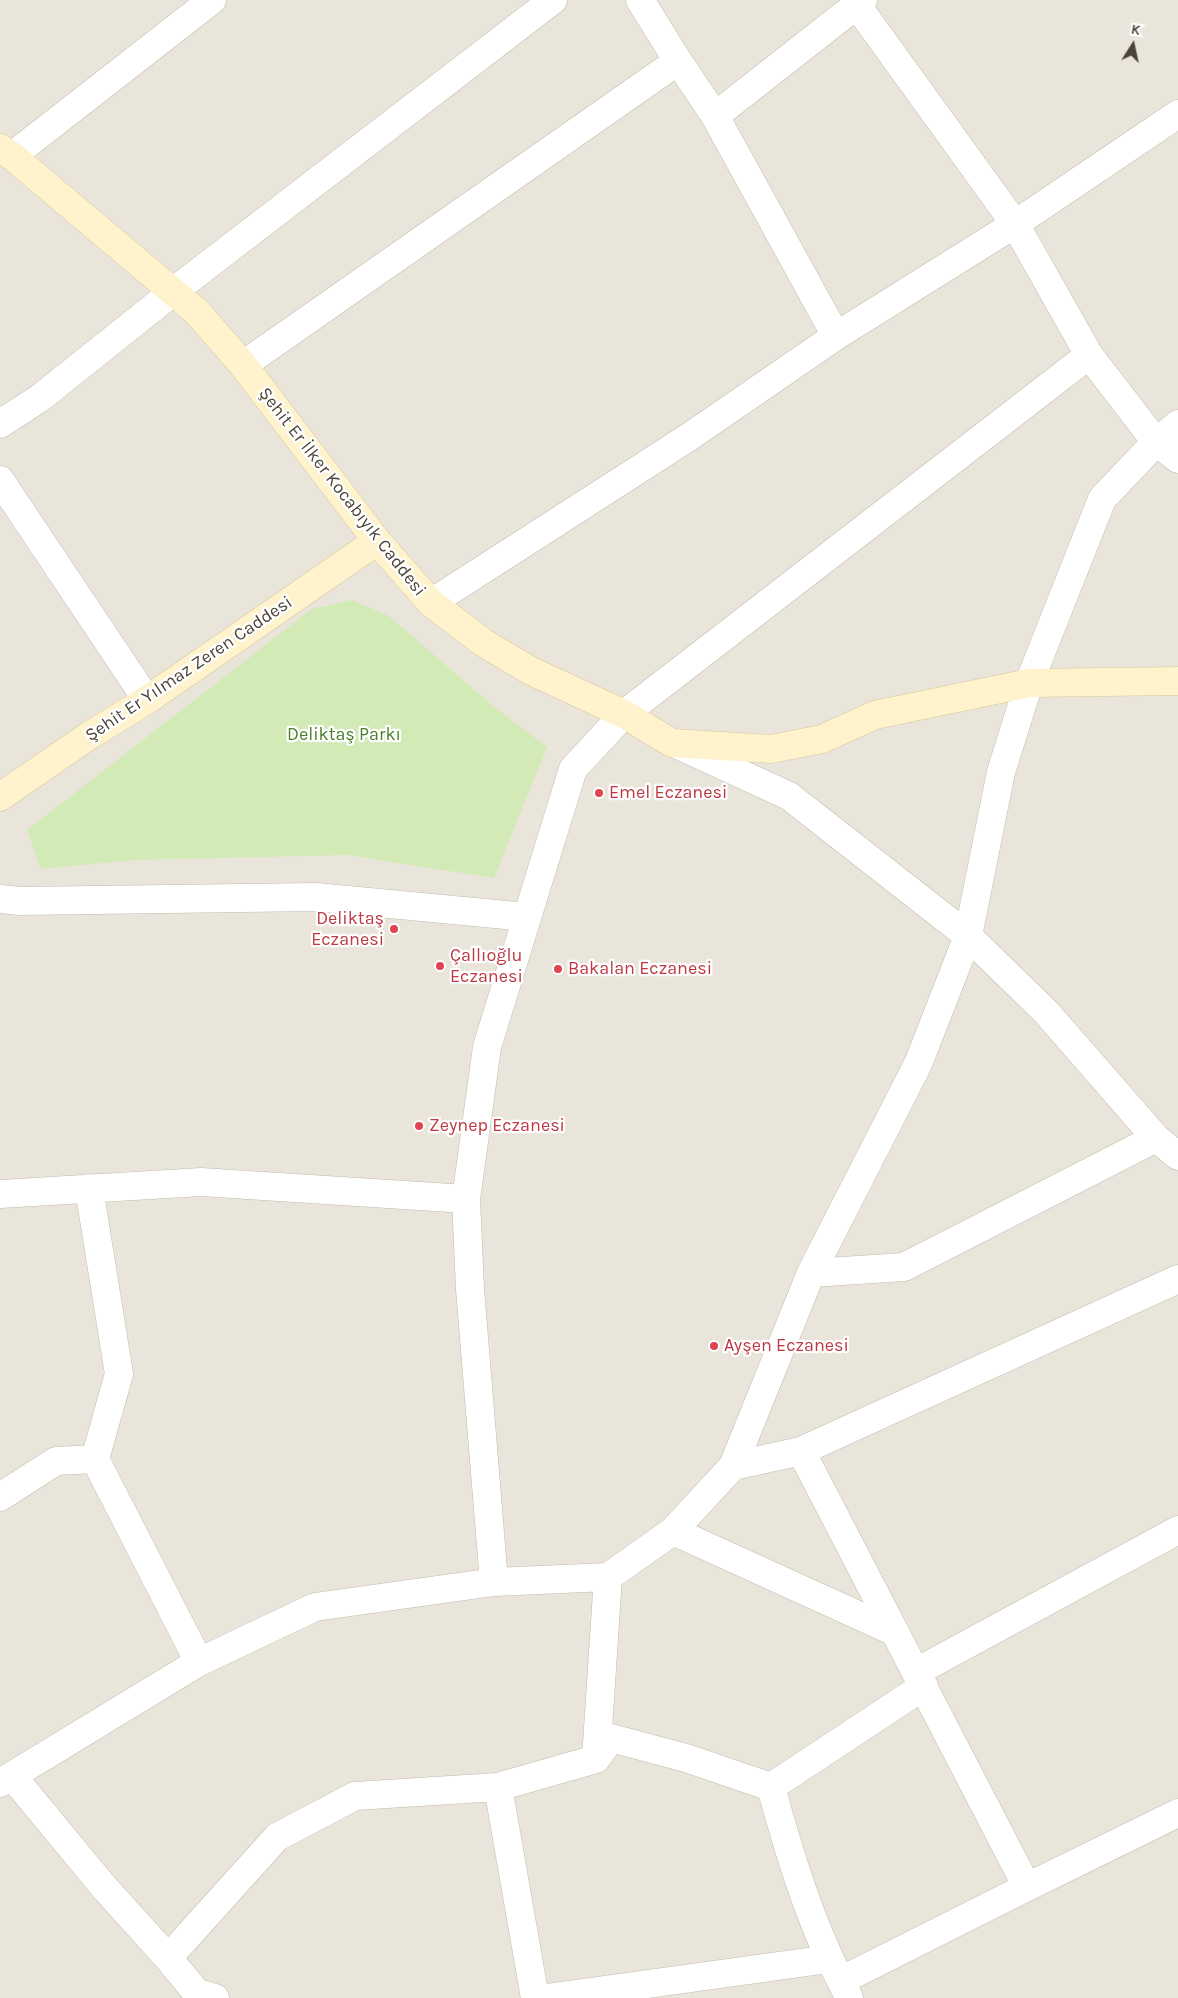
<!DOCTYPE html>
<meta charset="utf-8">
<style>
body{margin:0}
#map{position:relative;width:1178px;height:1998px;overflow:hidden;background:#f6f3ec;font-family:Karla,sans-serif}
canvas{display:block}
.north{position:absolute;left:1108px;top:20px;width:50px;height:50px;-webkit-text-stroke:4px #fff;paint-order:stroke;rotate:10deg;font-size:14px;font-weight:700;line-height:20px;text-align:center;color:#4b4439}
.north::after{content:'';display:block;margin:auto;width:18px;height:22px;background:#4b4439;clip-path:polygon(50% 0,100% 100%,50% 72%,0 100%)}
</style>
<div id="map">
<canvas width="1178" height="1998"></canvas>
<div class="north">K</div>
</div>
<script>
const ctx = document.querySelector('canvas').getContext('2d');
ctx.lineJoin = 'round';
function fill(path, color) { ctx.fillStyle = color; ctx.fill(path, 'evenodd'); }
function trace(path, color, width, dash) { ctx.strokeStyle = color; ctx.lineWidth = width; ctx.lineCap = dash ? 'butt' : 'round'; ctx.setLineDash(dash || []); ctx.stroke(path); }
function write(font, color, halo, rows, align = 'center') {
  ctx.font = font + ' Karla,sans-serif'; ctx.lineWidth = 4.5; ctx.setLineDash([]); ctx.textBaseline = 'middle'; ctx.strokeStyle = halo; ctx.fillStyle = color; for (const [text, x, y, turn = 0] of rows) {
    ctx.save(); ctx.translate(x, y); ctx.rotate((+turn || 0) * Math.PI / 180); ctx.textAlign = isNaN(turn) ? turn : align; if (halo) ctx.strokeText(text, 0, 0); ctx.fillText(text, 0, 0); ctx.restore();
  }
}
fill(new Path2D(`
 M 0,0 L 1178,0 L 1178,1998 L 0,1998 Z`), '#eae5da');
fill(new Path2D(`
 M 352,600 L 389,616 L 493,706 L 547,747 L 494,878 L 347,855 L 134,860 L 41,869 L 27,830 L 312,609 Z`), '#d2eab5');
const street = new Path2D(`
 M 640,0 L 678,61 L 715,116 L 836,336
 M 856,4 L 1015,224 L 1089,355 L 1156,442 L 1178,459
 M 715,116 L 863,0
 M 12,156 L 212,0
 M 243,365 L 678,61
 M 0,424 L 40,398 L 174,291 L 553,0
 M 0,480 L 147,700
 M 431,603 L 689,437 L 836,336 L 1015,224 L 1178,114
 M 674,743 L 789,796 L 968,936 L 1046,1012 L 1156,1138 L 1178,1156
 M 0,899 L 20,901 L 316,897 L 527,917
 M 89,1188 L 119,1374 L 95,1459
 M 0,1194 L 201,1182 L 466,1199
 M 811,1273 L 904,1267 L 1156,1138
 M 801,1451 L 1178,1279
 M 733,1466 L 801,1451 L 1027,1887
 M 0,1497 L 56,1461 L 95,1459 L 199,1662
 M 673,1531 L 895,1632
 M 494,1582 L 470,1289 L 466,1199 L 487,1047 L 573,769 L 624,714 L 1089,355
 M 916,1672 L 1178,1530
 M 596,1759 L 608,1577
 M 13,1777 L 103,1886 L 168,1958 L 196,1992 L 215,1998
 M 0,1783 L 199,1662 L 315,1607 L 494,1582 L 608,1577 L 673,1531 L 733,1466 L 811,1273 L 918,1064 L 968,936 L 1001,772 L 1029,683 L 1102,499 L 1156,442 L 1178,424
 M 498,1787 L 535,1998
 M 771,1787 L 924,1686
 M 168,1958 L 277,1837 L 355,1796 L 498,1787 L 596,1759 L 611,1738 L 686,1758 L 771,1787 C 787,1845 804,1902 829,1957 C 835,1971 843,1983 849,1998
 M 842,1980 L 1027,1887 L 1178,1813
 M 546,1998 L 829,1959`);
const secondary = new Path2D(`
 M 0,148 L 12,156 L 197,312 L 243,365 L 377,541 L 431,603 L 484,643 L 531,671 L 624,714 L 672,743 L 771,749 L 822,739 L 875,715 L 1029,683 L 1178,681
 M 0,797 L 90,735 L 147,700 L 377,541`);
trace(street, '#c2bbae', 29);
trace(secondary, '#d6c79b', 29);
trace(street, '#fff', 28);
trace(secondary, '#fff3cd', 28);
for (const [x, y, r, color] of [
 [599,793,5,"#e0444e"],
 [394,929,5,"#e0444e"],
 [440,966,5,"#e0444e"],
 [558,969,5,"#e0444e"],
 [419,1126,5,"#e0444e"],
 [714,1346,5,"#e0444e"]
]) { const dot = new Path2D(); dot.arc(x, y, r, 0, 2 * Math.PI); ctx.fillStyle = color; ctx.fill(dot); trace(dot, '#fff', 2); }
write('18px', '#4b4439', '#fff', [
 ["Şehit Er İlker Kocabıyık Caddesi",342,492,52],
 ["Şehit Er Yılmaz Zeren Caddesi",189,669,-34]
]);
write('18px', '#4a7f2a', '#fff', [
 ["Deliktaş Parkı",344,735]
]);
write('18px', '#be3a42', '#fff', [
 ["Emel Eczanesi",609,793],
 ["Deliktaş",384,919,"right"],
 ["Eczanesi",384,940,"right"],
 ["Çallıoğlu",450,956],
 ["Eczanesi",450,977],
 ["Bakalan Eczanesi",568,969],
 ["Zeynep Eczanesi",429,1126],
 ["Ayşen Eczanesi",724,1346]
], 'left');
</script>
